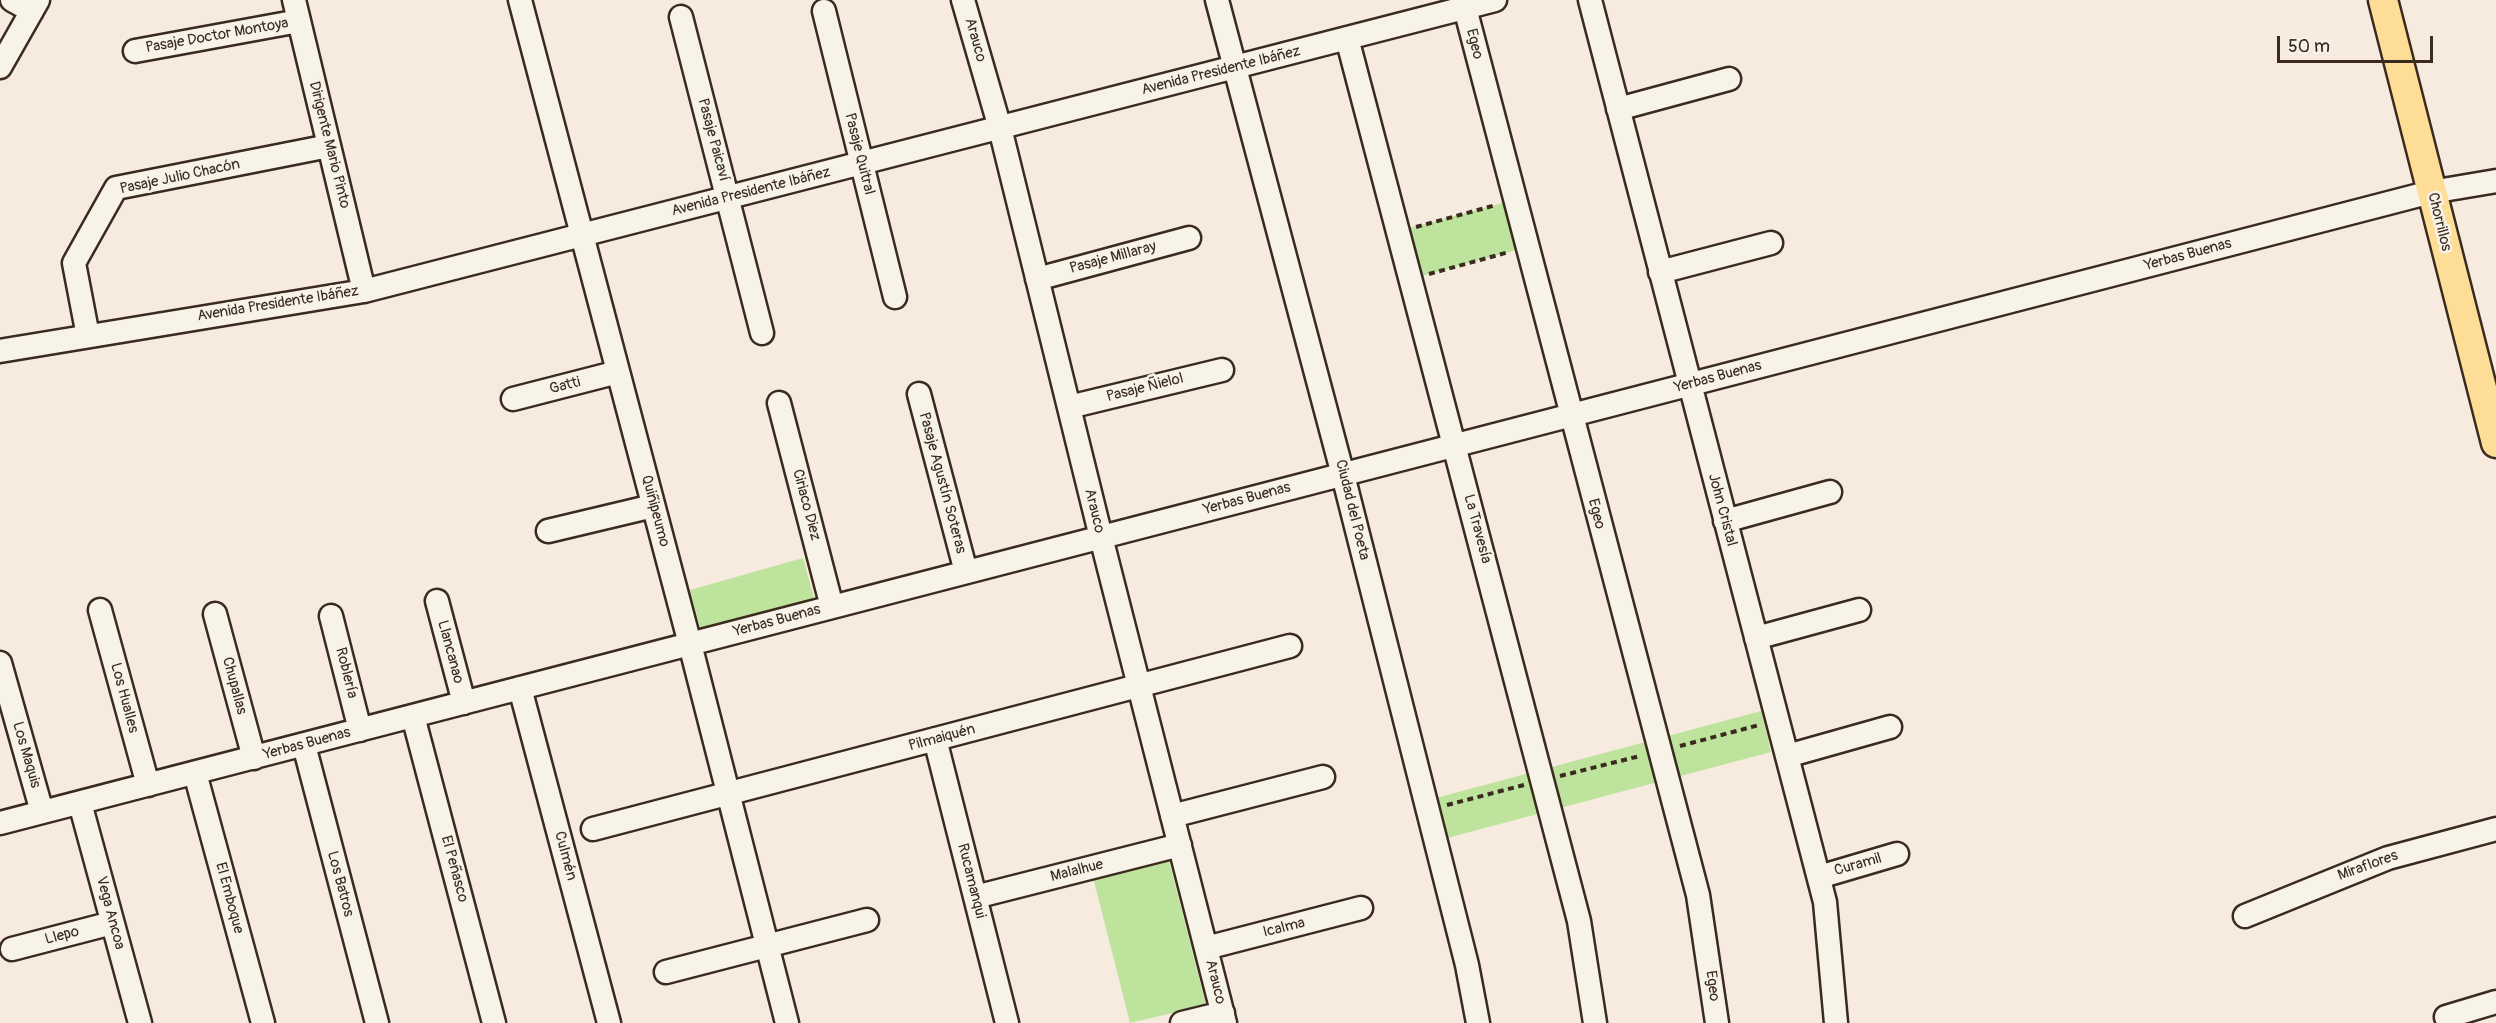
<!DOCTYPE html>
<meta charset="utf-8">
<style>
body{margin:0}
#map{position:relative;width:2496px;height:1023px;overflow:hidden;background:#f7ebe0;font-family:Pangolin,sans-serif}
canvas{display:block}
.scale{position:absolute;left:2277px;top:36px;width:156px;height:27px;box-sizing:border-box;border:3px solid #3b2a1e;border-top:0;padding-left:8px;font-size:18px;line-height:21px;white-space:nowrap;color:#3b2a1e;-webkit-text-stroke:4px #f7f3e8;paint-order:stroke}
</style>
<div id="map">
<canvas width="2496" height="1023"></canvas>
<div class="scale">50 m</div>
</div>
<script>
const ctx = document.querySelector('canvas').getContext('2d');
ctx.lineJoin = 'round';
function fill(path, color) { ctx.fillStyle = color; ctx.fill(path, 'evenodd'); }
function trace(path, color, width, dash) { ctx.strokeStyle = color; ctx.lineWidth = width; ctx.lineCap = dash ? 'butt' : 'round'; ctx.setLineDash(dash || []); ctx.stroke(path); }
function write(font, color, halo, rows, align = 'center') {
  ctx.font = font + ' Pangolin,sans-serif'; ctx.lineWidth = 5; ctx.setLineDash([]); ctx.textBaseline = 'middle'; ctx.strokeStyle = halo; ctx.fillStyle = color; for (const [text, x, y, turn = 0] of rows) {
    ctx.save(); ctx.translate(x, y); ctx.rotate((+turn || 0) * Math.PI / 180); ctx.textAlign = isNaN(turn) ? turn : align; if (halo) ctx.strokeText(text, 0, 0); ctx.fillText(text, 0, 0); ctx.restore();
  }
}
fill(new Path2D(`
 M 1514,200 L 1527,247 L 1411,279 L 1398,231 Z
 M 803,558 L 814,598 L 701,630 L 690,590 Z
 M 1761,711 L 1771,752 L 1447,838 L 1436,798 Z
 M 1168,857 L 1206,1005 L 1130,1023 L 1093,877 Z`), '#bde39d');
const minor = new Path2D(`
 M 12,0 L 32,11
 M 294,0 L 364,291
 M 520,0 L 690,644 L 787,1023
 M 963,0 L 1000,128 L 1101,537 L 1225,1023
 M 1217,0 L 1343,475 L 1467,965 L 1478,1023
 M 1590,0 L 1825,902 L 1836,1023
 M 1465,8 L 1698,895 L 1717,1023
 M 824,11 L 895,297
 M 681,17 L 762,333
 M 1347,38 L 1579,921 L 1595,1023
 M 135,51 L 299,21
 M 0,67 L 38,0
 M 1618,109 L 1729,79
 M 1660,272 L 1771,243
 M 1037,279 L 1189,238
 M 88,336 L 74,263 L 116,188 L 329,146
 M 0,351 L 364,291 L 1495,0
 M 919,394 L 966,572
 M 513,399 L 618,372
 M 779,403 L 832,607
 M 1069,407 L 1222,370
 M 1725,521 L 1830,492
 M 548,531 L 653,506
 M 437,601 L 464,703
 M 100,610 L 148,785
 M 215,614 L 254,758
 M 331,616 L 360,730
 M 1756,638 L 1859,610
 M 0,663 L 42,812
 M 520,688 L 609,1023
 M 413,716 L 494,1023
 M 935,739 L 1007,1023
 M 304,745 L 377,1023
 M 1787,756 L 1890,727
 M 195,773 L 263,1023
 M 80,803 L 140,1023
 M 1172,816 L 1323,777
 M 0,823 L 2431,192 L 2496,181
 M 593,829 L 1290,646
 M 1819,877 L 1897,854
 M 975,897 L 1180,845
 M 2245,916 L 2388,858 L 2496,829
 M 1206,948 L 1361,908
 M 12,949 L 112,923
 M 666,972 L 867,920
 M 2446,1017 L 2496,1002
 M 1182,1023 L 1223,1013`);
const major = new Path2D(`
 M 2383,0 L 2496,443`);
trace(minor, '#3b2a1e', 27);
trace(major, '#3b2a1e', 33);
trace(new Path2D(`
 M 1416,227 L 1496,205
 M 1429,274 L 1509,252
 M 1680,746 L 1759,725
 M 1560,776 L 1640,756
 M 1447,805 L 1524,785`), '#3b2a1e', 4, [6, 4.5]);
trace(minor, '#f7f3e8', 22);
trace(major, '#fedd96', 28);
write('15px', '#3b2a1e', '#f7f3e8', [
 ["Pasaje Doctor Montoya",217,36,-10],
 ["Arauco",975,40,74],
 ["Egeo",1474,44,76],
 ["Avenida Presidente Ibáñez",1221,71,-14],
 ["Pasaje Paicaví",713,140,75],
 ["Dirigente Mario Pinto",329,145,76],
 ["Pasaje Quitral",859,154,76],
 ["Pasaje Julio Chacón",180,177,-12],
 ["Avenida Presidente Ibáñez",751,192,-14],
 ["Chorrillos",2439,222,76],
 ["Yerbas Buenas",2188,255,-15],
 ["Pasaje Millaray",1113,258,-15],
 ["Avenida Presidente Ibáñez",278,304,-9],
 ["Yerbas Buenas",1718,377,-15],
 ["Gatti",565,386,-14],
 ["Pasaje Ñielol",1145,388,-14],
 ["Pasaje Agustín Soteras",942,483,75],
 ["Yerbas Buenas",1247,499,-15],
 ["Ciriaco Diez",806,505,75],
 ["Ciudad del Poeta",1352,510,76],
 ["John Cristal",1722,510,75],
 ["Quiñipeumo",655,511,75],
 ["Arauco",1094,511,76],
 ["Egeo",1596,514,75],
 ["La Travesía",1477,529,75],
 ["Yerbas Buenas",777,621,-15],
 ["Llancanao",450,652,75],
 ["Roblería",346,673,76],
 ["Chupallas",234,686,75],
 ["Los Hualles",124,698,75],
 ["Pilmaiquén",942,738,-15],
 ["Yerbas Buenas",307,744,-15],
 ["Los Maquis",26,755,74],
 ["Culmén",565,856,75],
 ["Curamil",1858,865,-16],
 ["Miraflores",2368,866,-20],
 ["El Peñasco",454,869,75],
 ["Malalhue",1077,871,-14],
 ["Rucamanqui",971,881,76],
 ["Los Batros",340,884,75],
 ["El Emboque",229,898,75],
 ["Vega Ancoa",110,913,75],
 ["Icalma",1284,928,-14],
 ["Llepo",62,936,-15],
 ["Arauco",1215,982,76],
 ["Egeo",1712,986,82]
]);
</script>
